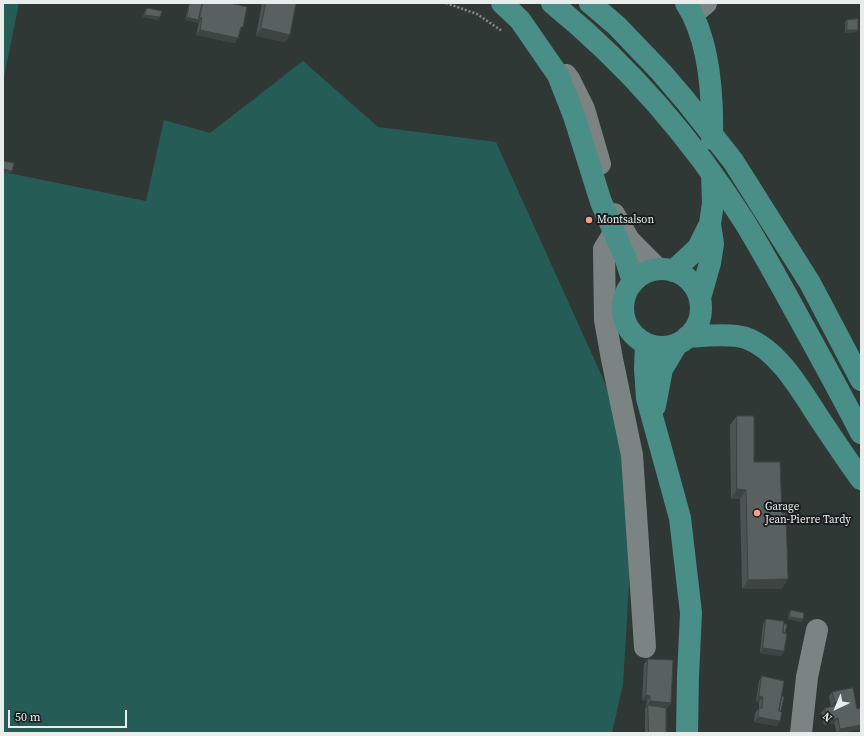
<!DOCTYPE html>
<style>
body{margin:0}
#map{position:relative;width:864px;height:736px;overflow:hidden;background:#303836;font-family:"Source Serif 4",serif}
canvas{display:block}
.frame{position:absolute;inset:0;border:4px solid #e8edec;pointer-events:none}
.north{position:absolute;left:816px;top:688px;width:40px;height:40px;-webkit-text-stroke:3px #1b1e1e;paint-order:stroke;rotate:224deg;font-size:11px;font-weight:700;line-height:16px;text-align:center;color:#e8edec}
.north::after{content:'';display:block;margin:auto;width:14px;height:18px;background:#e8edec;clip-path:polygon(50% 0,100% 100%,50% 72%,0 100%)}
.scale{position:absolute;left:8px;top:710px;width:119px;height:18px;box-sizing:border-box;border:2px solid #e8edec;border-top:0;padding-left:5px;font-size:12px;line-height:14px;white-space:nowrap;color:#e8edec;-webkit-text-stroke:3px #1b1e1e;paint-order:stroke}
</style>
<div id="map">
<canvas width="864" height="736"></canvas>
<div class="frame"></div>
<div class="north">N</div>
<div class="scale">50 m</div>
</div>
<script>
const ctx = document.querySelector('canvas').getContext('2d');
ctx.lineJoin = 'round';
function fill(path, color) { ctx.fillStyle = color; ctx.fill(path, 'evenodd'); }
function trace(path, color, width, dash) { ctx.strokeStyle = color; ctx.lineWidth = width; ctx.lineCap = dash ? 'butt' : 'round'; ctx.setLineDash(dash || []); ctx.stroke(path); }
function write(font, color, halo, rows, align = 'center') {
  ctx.font = font + ' "Source Serif 4",serif'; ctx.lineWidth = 4; ctx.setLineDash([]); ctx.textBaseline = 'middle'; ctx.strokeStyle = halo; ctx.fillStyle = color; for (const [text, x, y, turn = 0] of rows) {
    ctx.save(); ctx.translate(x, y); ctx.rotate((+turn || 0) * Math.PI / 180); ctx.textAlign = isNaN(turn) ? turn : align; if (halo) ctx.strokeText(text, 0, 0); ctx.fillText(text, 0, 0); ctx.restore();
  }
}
fill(new Path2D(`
 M 3,3 L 19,3 L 3,82 Z
 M 303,61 L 378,127 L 496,142 L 637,454 L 623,684 L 612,733 L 3,733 L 3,172 L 146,201 L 164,120 L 210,133 Z`), '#265c56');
trace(new Path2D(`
 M 446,3 L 477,14 L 502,31`), '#838a88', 2.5, [2, 2]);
trace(new Path2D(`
 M 693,14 L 706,3
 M 566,75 L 569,79 L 584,109 L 600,164
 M 614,214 L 629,240 L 658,269
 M 614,233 L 604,249 L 605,320 L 612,359 L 632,455 L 645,647
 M 801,733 L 807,677 L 817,630`), '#7b8483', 22);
trace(new Path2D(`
 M 502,3 L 520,20 L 558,75 L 574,116 L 601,202 L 625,257 L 633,282
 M 552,3 C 627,64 692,139 744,221 C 763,252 781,285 799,318 C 820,356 841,394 861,433
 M 590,3 L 617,26 L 661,72 L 685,100 L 733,161 L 810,283 L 861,380
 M 686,3 C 710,40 713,96 712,139
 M623 308a39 39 0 1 1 78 0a39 39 0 1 1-78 0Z
 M 673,271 L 698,248 L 710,224
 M 700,298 L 710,263 L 713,244 L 710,224 L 713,203 L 712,174
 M 687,337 C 703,336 731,333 746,338 C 779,350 802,392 821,421 C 834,440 847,460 861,479
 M 646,344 L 645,369 L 647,398 L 680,518 L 691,613 L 688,676 L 687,733
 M 655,406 L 662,369 L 677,344`), '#498e87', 22);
fill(new Path2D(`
 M 189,3 L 230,3 L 240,32 L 238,38 L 235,43 L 196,35 L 199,23 L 185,20 Z
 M 262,3 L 296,3 L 290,35 L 285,42 L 256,36 Z
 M 147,8 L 158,20 L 143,17 L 145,10 Z
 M 847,20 L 857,32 L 845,33 L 845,22 Z
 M 737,416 L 754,462 L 782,589 L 742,589 L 740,499 L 731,499 L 730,425 Z
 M 791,610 L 803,619 L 801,622 L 788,619 L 789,613 Z
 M 766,619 L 784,624 L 785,633 L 784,651 L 781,656 L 760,653 L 763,624 Z
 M 648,659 L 671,703 L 667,708 L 663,707 L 666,733 L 645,733 L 645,709 L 647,706 L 646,706 L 647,701 L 642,700 L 644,664 Z
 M 762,676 L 777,726 L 754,722 L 755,713 L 759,708 L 759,702 L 756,701 L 759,681 Z
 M 832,692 L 861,729 L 840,733 L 837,733 L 834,723 L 824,725 L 821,713 L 825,708 L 831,707 L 829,696 Z`), '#4c5352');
fill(new Path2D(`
 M 145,15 L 160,17 L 158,20 L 143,17 Z
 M 187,17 L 198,20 L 196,22 L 185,20 Z
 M 200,17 L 202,18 L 199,23 L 196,22 Z
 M 261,28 L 290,35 L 285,42 L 256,36 Z
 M 200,30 L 238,38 L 235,43 L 196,35 Z
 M 847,30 L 858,30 L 857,32 L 845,33 Z
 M 3,169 L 12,171 L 10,174 L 3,172 Z
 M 737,489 L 746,490 L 740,499 L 731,499 Z
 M 788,579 L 782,589 L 742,589 L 748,580 Z
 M 790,617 L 803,619 L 801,622 L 788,619 Z
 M 763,648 L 784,651 L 781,656 L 760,653 Z
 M 646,695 L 650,696 L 647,701 L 642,700 Z
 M 759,696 L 763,697 L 759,702 L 756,701 Z
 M 650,701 L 671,703 L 667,708 L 648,706 L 648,705 L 647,706 L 646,706 Z
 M 835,702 L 838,702 L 835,707 L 831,707 Z
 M 758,717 L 780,721 L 777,726 L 754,722 Z
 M 838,718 L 834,723 L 824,725 L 827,721 Z
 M 861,725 L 861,729 L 837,733 L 840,729 Z`), '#3e4442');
const building = new Path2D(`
 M 190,3 L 202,3 L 198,20 L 187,17 Z
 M 203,3 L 230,3 L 247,7 L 243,27 L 241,27 L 238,38 L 200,30 L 202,18 L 200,17 Z
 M 266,3 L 296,3 L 290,35 L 261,28 Z
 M 147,8 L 162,11 L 160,17 L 145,15 Z
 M 858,19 L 858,30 L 847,30 L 847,20 Z
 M 3,161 L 14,163 L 12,171 L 3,169 Z
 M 737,416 L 754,416 L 754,462 L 780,462 L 782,513 L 786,514 L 788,579 L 748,580 L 746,490 L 737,489 Z
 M 791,610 L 804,613 L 803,619 L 790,617 Z
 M 766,619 L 784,621 L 783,633 L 787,634 L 784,651 L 763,648 Z
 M 784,624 L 787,624 L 785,633 L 783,633 Z
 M 648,659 L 673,660 L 671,703 L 650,701 L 650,696 L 646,695 Z
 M 762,676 L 784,681 L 779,711 L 782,712 L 780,721 L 758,717 L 759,708 L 762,708 L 763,697 L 759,696 Z
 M 853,688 L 857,709 L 861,708 L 861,725 L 840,729 L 838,718 L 827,721 L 825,708 L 839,705 L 838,702 L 835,702 L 832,692 Z
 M 782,696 L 784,697 L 781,711 L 779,711 Z
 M 648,705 L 666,708 L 666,733 L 649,733 Z`);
fill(building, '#58615f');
trace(building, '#3e4442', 1);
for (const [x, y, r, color] of [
 [589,220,4,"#f49e88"],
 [757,513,4,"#f49e88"]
]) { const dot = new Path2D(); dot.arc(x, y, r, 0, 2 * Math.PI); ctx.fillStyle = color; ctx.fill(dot); trace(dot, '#1b1e1e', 1.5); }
write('11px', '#e8edec', '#1b1e1e', [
 ["Montsalson",597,220],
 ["Garage",765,507],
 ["Jean-Pierre Tardy",765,520]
], 'left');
</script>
